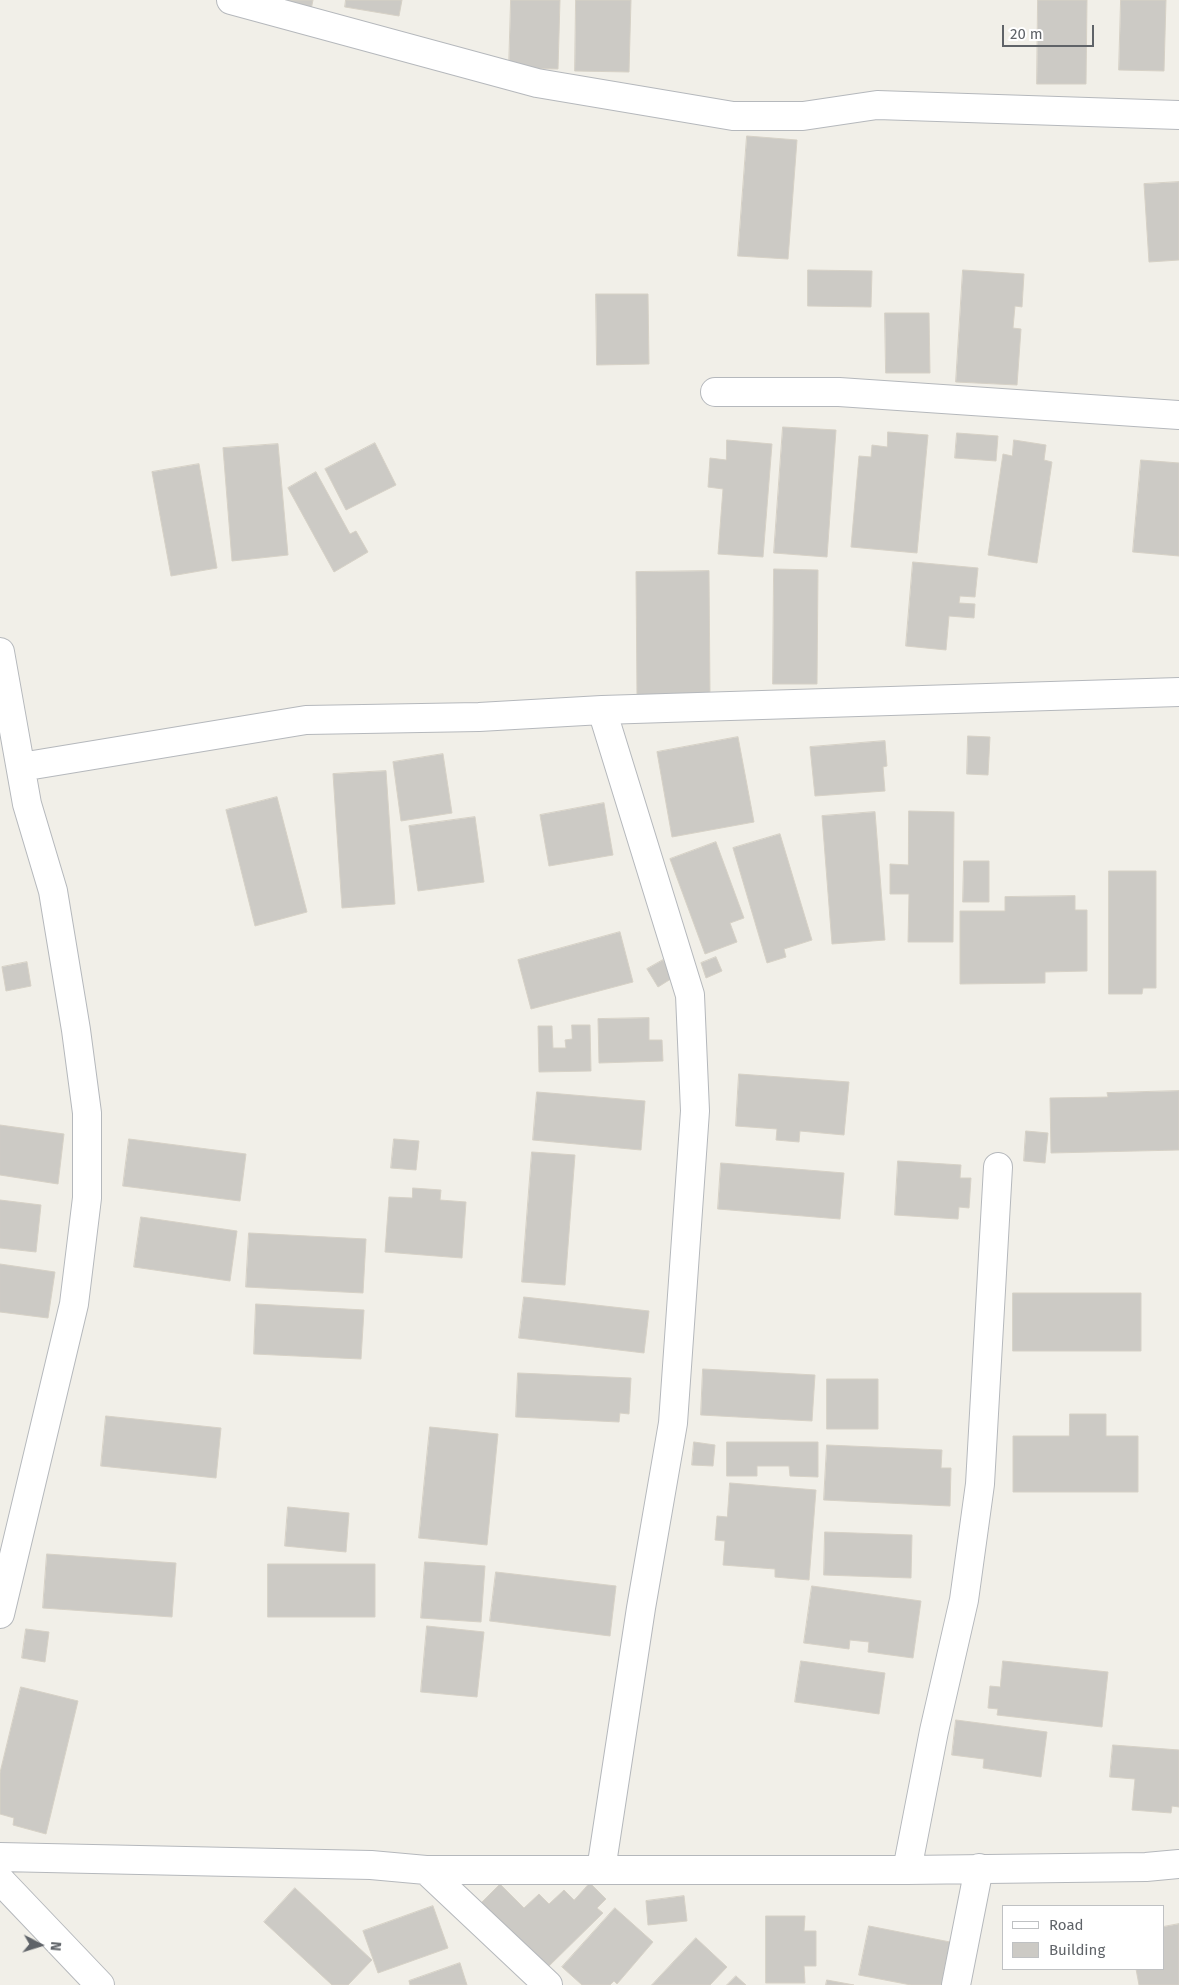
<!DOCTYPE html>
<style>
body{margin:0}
#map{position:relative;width:1179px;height:1985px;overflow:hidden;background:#f1efe8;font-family:"Fira Sans",sans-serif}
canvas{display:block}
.legend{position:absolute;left:1002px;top:1905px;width:162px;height:65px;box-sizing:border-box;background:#fff;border:1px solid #bfc1c3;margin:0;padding:6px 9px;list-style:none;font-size:15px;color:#5f6368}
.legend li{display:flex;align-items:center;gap:10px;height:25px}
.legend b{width:25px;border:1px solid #bfc1c3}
.north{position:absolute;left:15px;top:1920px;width:50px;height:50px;-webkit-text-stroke:4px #fff;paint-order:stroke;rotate:95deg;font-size:14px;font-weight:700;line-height:20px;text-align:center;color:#5f6368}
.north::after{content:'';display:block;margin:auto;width:18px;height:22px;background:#5f6368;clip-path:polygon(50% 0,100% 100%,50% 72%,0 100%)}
.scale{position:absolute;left:1002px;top:25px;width:92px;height:22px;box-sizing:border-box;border:2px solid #5f6368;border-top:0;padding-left:6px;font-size:15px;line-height:18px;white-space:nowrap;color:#5f6368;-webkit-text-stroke:4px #fff;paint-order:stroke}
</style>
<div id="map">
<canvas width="1179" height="1985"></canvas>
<ul class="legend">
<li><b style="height:6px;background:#fff"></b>Road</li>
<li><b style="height:14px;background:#cccac5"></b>Building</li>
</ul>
<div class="north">N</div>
<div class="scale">20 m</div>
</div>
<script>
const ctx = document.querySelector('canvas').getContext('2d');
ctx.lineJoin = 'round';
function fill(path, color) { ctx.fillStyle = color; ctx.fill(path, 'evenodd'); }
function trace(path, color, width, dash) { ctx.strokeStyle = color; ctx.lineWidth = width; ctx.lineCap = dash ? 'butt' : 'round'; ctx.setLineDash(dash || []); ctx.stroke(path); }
const building = new Path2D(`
 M 239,0 L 313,0 L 310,15 Z
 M 346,0 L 402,0 L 399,16 L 345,7 Z
 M 511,0 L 560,0 L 558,69 L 509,68 Z
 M 576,0 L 631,0 L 629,72 L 575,71 Z
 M 1038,0 L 1087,0 L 1086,84 L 1037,84 Z
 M 1121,0 L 1166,0 L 1164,71 L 1119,70 Z
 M 747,136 L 797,140 L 788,259 L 738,256 Z
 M 1179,182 L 1179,260 L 1149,262 L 1144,184 Z
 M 808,270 L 872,271 L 871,307 L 808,306 Z
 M 963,270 L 1024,274 L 1022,307 L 1015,306 L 1013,328 L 1021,329 L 1017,385 L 956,382 Z
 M 596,294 L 648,294 L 649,364 L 597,365 Z
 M 885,313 L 929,313 L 930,373 L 886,373 Z
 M 783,427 L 836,430 L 827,557 L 774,553 Z
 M 888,432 L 928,435 L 917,553 L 851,547 L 859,456 L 871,457 L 872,445 L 887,447 Z
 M 957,433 L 998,436 L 996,461 L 955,458 Z
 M 727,440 L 772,444 L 763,557 L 718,554 L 723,489 L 708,487 L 710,458 L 726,460 Z
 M 1014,440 L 1046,445 L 1044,460 L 1052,462 L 1037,563 L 988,555 L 1003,454 L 1012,456 Z
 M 375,443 L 396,485 L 346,510 L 325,469 Z
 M 278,444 L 288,555 L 232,561 L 223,448 Z
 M 1141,460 L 1179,463 L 1179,556 L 1133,552 Z
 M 199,464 L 217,568 L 171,576 L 152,472 Z
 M 316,472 L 350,534 L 356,531 L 368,552 L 334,572 L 288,488 Z
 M 913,562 L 978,568 L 975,597 L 960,596 L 959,603 L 975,604 L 974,618 L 949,616 L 946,650 L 906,646 Z
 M 774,569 L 818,570 L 817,684 L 773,684 Z
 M 709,571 L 710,695 L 637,696 L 636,572 Z
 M 968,736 L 990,737 L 988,775 L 967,774 Z
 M 738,737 L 754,822 L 672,837 L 657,752 Z
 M 885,741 L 887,766 L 883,767 L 885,791 L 815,796 L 810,747 Z
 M 443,754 L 452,813 L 401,821 L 393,762 Z
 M 386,771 L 395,904 L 342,908 L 333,774 Z
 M 277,797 L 307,912 L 255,926 L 226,810 Z
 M 604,803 L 613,855 L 549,866 L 540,815 Z
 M 909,811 L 954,812 L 953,942 L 908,942 L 909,894 L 890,894 L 890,864 L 908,865 Z
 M 875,812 L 885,940 L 832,944 L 822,816 Z
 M 475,817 L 484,882 L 418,891 L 409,826 Z
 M 780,834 L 812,940 L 784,949 L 786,957 L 767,963 L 733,848 Z
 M 716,842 L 744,918 L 730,923 L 737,942 L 705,954 L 670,859 Z
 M 964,861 L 989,861 L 989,902 L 963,902 Z
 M 1109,871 L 1156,871 L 1156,988 L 1143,988 L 1142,994 L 1109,994 Z
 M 1075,896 L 1075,910 L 1087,910 L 1087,971 L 1045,972 L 1045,983 L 960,984 L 960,911 L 1005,911 L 1005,897 Z
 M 620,932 L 633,982 L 531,1009 L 518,960 Z
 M 716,957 L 722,971 L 706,978 L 701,963 Z
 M 663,960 L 674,977 L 658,987 L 647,969 Z
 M 27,962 L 31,986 L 6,991 L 2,967 Z
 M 649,1018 L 649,1040 L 662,1040 L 663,1061 L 599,1063 L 598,1019 Z
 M 572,1025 L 590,1025 L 591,1071 L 539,1072 L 538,1026 L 552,1026 L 553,1048 L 566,1048 L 565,1040 L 572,1039 Z
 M 739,1074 L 849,1082 L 844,1135 L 800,1131 L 799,1142 L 776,1140 L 777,1129 L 736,1126 Z
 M 1179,1091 L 1179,1150 L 1051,1153 L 1050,1098 L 1108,1097 L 1107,1093 Z
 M 537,1092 L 645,1101 L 641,1150 L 533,1140 Z
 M 0,1125 L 64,1134 L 58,1184 L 0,1175 Z
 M 1026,1131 L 1048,1133 L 1045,1163 L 1024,1161 Z
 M 129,1139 L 246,1154 L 240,1201 L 123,1186 Z
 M 394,1139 L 419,1141 L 416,1170 L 391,1168 Z
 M 532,1152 L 575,1155 L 565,1285 L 522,1282 Z
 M 898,1161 L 961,1165 L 960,1178 L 971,1178 L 969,1208 L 959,1207 L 958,1219 L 895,1215 Z
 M 721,1163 L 844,1173 L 840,1219 L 718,1209 Z
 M 413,1188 L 441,1190 L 440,1200 L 466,1202 L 462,1258 L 385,1252 L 389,1197 L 412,1198 Z
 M 0,1200 L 41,1205 L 36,1252 L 0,1248 Z
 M 141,1217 L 237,1231 L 230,1281 L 134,1267 Z
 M 249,1233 L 366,1239 L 363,1293 L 246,1287 Z
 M 0,1264 L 55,1272 L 48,1318 L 0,1312 Z
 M 1013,1293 L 1141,1293 L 1141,1351 L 1013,1351 Z
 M 524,1297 L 649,1311 L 644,1353 L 519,1338 Z
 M 256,1304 L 364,1310 L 361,1359 L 254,1354 Z
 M 703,1369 L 815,1375 L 812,1421 L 701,1415 Z
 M 518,1373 L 631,1378 L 629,1414 L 620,1413 L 619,1422 L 516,1417 Z
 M 827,1379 L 878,1379 L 878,1429 L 827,1429 Z
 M 1070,1414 L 1106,1414 L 1106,1436 L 1138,1436 L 1138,1492 L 1013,1492 L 1013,1436 L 1069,1436 Z
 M 106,1416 L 221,1428 L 216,1478 L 101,1466 Z
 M 430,1427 L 498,1434 L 487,1545 L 419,1538 Z
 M 694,1442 L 715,1445 L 713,1466 L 692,1465 Z
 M 727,1442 L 818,1442 L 818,1477 L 790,1476 L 789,1466 L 757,1466 L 757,1476 L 727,1476 Z
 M 827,1445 L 942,1450 L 941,1468 L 951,1468 L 950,1506 L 824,1500 Z
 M 730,1483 L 816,1490 L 809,1580 L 775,1577 L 775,1569 L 723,1565 L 725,1541 L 715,1540 L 717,1516 L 727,1517 Z
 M 288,1507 L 349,1513 L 346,1552 L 285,1546 Z
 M 825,1532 L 912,1535 L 911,1578 L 824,1575 Z
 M 47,1554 L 176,1563 L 172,1617 L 43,1608 Z
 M 425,1562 L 485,1566 L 481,1622 L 421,1618 Z
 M 268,1564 L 375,1564 L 375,1617 L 268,1617 Z
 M 496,1572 L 616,1586 L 610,1636 L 490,1621 Z
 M 812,1586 L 921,1601 L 913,1658 L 868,1652 L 869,1642 L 850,1640 L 849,1649 L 804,1643 Z
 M 427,1626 L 484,1632 L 477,1697 L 421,1692 Z
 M 26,1629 L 49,1632 L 45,1662 L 22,1658 Z
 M 801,1661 L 885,1673 L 879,1714 L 795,1702 Z
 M 1003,1661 L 1108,1672 L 1102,1727 L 997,1715 L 998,1709 L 988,1708 L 990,1686 L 1000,1687 Z
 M 21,1687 L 78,1701 L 46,1834 L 13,1825 L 14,1818 L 0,1814 L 0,1773 Z
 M 956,1720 L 1047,1732 L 1041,1777 L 983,1768 L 984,1759 L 952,1755 Z
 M 1113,1745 L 1179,1750 L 1179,1807 L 1172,1806 L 1171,1813 L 1132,1810 L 1135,1779 L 1110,1777 Z
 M 590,1883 L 606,1899 L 597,1908 L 603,1913 L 545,1970 L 480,1904 L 500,1884 L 524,1908 L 539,1894 L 549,1904 L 564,1890 L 574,1900 Z
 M 295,1888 L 372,1960 L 348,1985 L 332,1985 L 264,1922 Z
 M 684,1896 L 687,1921 L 648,1925 L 646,1901 Z
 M 433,1906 L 448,1948 L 378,1973 L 363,1931 Z
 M 615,1908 L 653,1942 L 617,1984 L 614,1981 L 610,1985 L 582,1985 L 562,1967 Z
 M 766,1916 L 805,1916 L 804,1931 L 816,1931 L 816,1966 L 804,1966 L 805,1983 L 766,1983 Z
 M 1179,1924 L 1179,1985 L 1139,1985 L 1136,1969 L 1163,1969 L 1163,1927 Z
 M 869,1926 L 950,1942 L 941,1985 L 911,1985 L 859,1975 Z
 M 696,1938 L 727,1967 L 710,1985 L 652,1985 Z
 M 460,1963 L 467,1985 L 410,1985 L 409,1981 Z
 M 736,1976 L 746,1985 L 727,1985 Z
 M 827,1980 L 854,1985 L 826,1985 Z`);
fill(building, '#cccac5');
trace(building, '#d6d1c6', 1);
const street = new Path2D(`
 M 231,0 L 537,83 L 733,116 L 803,116 L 877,105 L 1179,115
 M 715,392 L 839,392 L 1179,415
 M 0,652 L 27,804 L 53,891 L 76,1030 L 87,1113 L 87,1198 L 74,1304 L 0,1614
 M 21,767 L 306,720 L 479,717 L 602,710 L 1179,692
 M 0,1857 L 371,1865 L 426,1870 L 548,1985
 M 426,1870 L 907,1870 L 1146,1867 L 1179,1864
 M 601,1870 L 641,1608 L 673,1423 L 695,1111 L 690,995 L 602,710
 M 907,1870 L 934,1731 L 964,1600 L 980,1484 L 998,1167
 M 0,1880 L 100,1985
 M 956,1985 L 979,1868`);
trace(street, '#b5b8bc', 30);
trace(street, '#fff', 28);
</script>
